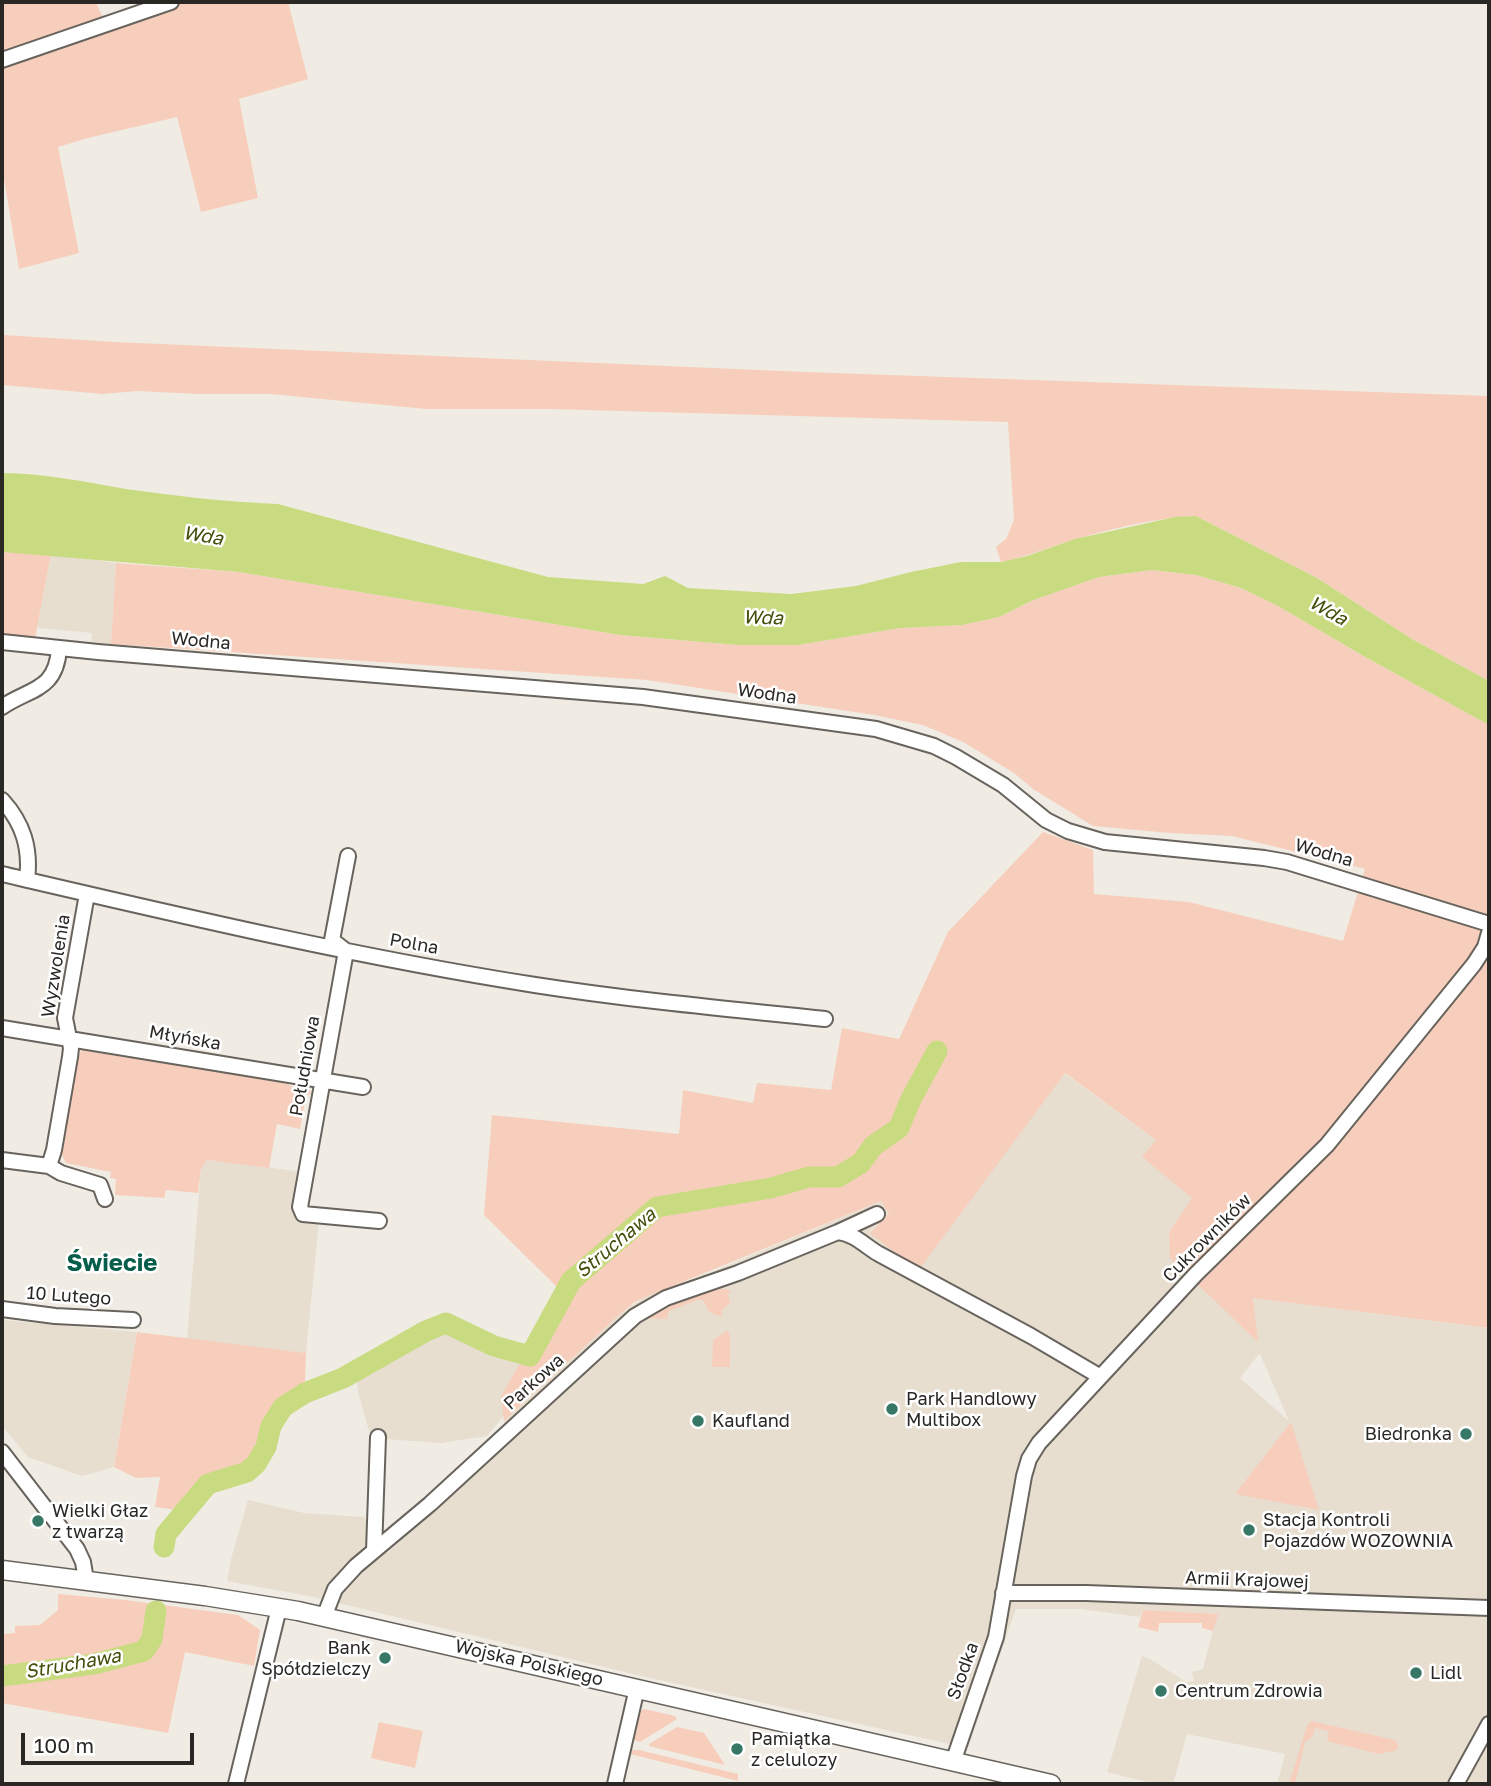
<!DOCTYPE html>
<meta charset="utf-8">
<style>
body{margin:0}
#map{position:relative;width:1491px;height:1786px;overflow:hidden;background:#f0ece4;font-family:"Golos Text",sans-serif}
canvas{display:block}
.frame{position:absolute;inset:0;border:4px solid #2a2825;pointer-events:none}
.scale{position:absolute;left:21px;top:1733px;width:173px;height:32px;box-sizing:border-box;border:4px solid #2a2825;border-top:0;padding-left:9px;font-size:21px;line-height:24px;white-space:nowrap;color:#2a2825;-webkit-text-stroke:5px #fff;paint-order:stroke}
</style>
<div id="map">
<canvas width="1491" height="1786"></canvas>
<div class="frame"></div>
<div class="scale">100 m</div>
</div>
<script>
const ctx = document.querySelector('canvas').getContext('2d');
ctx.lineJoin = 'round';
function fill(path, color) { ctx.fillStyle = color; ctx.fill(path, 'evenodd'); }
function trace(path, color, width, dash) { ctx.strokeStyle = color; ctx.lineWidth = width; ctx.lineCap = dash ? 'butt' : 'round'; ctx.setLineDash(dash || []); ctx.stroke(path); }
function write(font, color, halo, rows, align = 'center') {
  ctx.font = font + ' "Golos Text",sans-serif'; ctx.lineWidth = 5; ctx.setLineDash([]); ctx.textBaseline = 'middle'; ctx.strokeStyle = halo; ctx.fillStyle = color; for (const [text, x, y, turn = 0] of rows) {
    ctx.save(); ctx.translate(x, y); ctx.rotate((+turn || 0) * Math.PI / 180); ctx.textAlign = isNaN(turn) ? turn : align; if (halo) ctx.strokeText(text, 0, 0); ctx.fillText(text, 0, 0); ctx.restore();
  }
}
fill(new Path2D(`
 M 51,554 L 116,563 L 111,644 L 91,642 L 92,633 L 37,628 Z
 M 1064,1073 L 1156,1140 L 1143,1157 L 1193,1198 L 1169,1232 L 1257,1341 L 1253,1298 L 1489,1328 L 1489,1784 L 1277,1784 L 1285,1754 L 1187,1734 L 1173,1784 L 1155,1784 L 1107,1772 L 1142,1656 L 1150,1659 L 1186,1682 L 1194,1681 L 1192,1672 L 1203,1669 L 1217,1614 L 1143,1610 L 1140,1617 L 1081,1609 L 1016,1609 L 968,1748 L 650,1678 L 309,1596 L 227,1581 L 231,1559 L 248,1500 L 304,1513 L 364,1517 L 387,1553 L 504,1445 L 504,1421 L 620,1314 L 647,1295 L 709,1273 L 881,1201 L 889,1212 L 870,1232 L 921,1266 ZM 1259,1354 L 1260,1354 L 1289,1421 L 1240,1378 Z
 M 207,1160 L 297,1171 L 297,1219 L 319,1222 L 306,1353 L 187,1339 L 201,1169 Z
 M 2,1320 L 137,1332 L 114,1467 L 82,1476 L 28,1457 L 2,1426 Z
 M 447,1327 L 529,1362 L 516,1401 L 487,1436 L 441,1443 L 371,1438 L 358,1392 L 357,1377 L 395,1351 Z`), '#e7ded0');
fill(new Path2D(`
 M 2,2 L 96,2 L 103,18 L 149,2 L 288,2 L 308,79 L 239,99 L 258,198 L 201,212 L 177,117 L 88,138 L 58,147 L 79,253 L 19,269 L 2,167 Z
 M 4,335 L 115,342 L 805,372 L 1489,396 L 1489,681 L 1412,639 L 1317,578 L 1196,516 C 1156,518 1112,528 1074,540 C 1049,547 1026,557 1001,562 L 996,547 L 1006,539 L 1014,520 L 1008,422 L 550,409 L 426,409 L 271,394 L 199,394 L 137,391 L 103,394 L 2,385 Z
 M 2,552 L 51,554 L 35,638 L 2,635 Z
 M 116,563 L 239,572 L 620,635 L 737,645 L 798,645 L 900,628 L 962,625 L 999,617 L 1031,601 L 1099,577 L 1152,570 L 1196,575 L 1241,588 L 1278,606 L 1367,658 L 1489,725 L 1489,1328 L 1253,1298 L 1258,1342 L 1170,1258 L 1169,1232 L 1192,1198 L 1142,1157 L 1156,1140 L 1065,1073 L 921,1267 L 893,1251 L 870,1233 L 889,1213 L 881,1201 L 636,1301 L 620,1314 L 504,1421 L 501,1396 L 562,1292 L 484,1215 L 492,1115 L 679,1134 L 683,1090 L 753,1103 L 757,1083 L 831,1090 L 842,1028 L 899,1039 L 948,932 L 1043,832 L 1093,850 L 1094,894 L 1189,902 L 1343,941 L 1365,869 L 1232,836 L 1170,833 L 1093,826 L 1033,789 L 1014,773 L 963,742 L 923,725 L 874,715 L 647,680 L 111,644 Z
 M 82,1050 L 130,1058 L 142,1057 L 287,1083 L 292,1087 L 311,1091 L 310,1095 L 306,1095 L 300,1129 L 277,1124 L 269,1168 L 207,1160 L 201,1169 L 198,1193 L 166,1190 L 164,1198 L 115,1195 L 116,1179 L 110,1178 L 111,1172 L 66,1163 L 62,1155 L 77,1058 Z
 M 717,1289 L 725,1289 L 731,1292 L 728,1295 L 730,1303 L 721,1311 L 722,1317 L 709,1312 L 704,1301 L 700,1299 L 669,1311 L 667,1319 L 643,1318 L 654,1310 L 703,1291 L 707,1293 Z
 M 728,1330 L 730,1337 L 730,1367 L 712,1367 L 713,1340 Z
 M 137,1332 L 306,1353 L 305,1384 L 278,1406 L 246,1462 L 205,1479 L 177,1510 L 155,1507 L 160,1477 L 136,1478 L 114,1467 Z
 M 1291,1422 L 1319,1510 L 1235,1494 Z
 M 58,1594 L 125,1600 L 238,1615 L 260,1630 L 254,1666 L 185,1652 L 168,1733 L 2,1703 L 2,1634 L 15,1633 L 15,1626 L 40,1625 L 58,1610 Z
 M 1143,1610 L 1218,1614 L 1213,1631 L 1202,1628 L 1202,1623 L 1159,1623 L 1158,1632 L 1138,1627 Z
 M 644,1709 L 675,1716 L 677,1719 L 640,1742 L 634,1740 L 641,1711 Z
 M 1311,1721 L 1395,1740 L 1398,1744 L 1397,1750 L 1379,1754 L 1327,1741 L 1329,1731 L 1315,1728 L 1312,1737 L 1305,1742 L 1295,1784 L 1289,1784 L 1307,1726 Z
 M 379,1722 L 423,1731 L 415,1768 L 371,1758 Z
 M 677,1727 L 704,1733 L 725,1765 L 649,1746 L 649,1744 Z
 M 631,1750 L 639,1750 L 738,1774 L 738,1781 L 630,1754 Z`), '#f7cebb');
fill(new Path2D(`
 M 2,473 C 43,473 85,482 126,489 C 176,496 227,502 278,504 L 548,577 L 643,584 L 665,576 L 688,588 L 791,594 L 856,586 L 911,572 L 961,562 L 1001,562 L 1027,556 L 1075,539 L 1175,517 L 1196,516 L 1317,578 L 1412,639 L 1489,681 L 1489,725 L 1367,658 L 1278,606 L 1241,588 L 1196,575 L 1152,570 L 1099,577 L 1031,601 L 999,617 L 962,625 L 900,628 L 798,645 L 737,645 L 620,635 L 239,572 L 2,552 Z`), '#c9db81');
trace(new Path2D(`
 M 164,1547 L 166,1534 L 208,1484 L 247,1472 L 256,1464 L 266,1447 L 271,1426 L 283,1407 L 305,1393 L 343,1378 L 426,1331 L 446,1323 L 494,1346 L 530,1356 L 571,1281 L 657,1207 L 771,1188 L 809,1177 L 838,1177 L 861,1163 L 873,1146 L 899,1128 L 910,1101 L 937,1051
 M 2,1676 L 94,1664 L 144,1651 L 152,1639 L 156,1611`), '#c9db81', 21);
const minor = new Path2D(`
 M 2,60 L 171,2
 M 2,642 L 98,652 L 643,697 L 876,729 L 934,746 L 956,757 L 1003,785 L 1046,820 L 1068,831 L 1105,842 L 1264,858 L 1287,862 L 1489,924
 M 2,707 C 30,688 56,691 59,649
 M 2,800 C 23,823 31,848 27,880
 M 348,856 L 332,940 L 346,951 L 300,1207 L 303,1214 L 379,1221
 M 2,874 C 178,915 356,957 535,985 C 631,1000 728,1009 825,1019
 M 2,1028 L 363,1087
 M 2,1160 L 49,1166 L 61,1173 L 100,1185 L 105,1199
 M 49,1166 L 54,1150 L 70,1057 L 71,1048 L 65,1018 L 87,894
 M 838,1232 L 877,1214
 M 2,1309 L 55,1316 L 133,1320
 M 2,1452 L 77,1549 L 83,1562 L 86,1580
 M 374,1551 L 378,1437
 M 1003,1593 L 1086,1593 L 1489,1608
 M 324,1617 L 335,1589 L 356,1566 L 430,1504 L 635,1316 L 666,1298 L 738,1273 L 838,1232 C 855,1234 865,1246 879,1254 L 1031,1336 L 1099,1376
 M 953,1762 L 996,1637 L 1024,1476 L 1029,1459 L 1039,1443 L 1196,1274 L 1327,1145 L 1474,964 L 1485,947 L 1489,933
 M 236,1784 L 279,1608
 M 615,1784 L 637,1688
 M 1456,1784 L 1489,1724`);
const tertiary = new Path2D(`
 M 2,1570 L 205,1596 L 298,1611 L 1051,1784`);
trace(minor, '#68645d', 18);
trace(tertiary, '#68645d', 21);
trace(minor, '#fff', 14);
trace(tertiary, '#fff', 18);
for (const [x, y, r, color] of [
 [892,1409,7,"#377765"],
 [698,1421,7,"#377765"],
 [1466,1434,7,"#377765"],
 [38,1521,7,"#377765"],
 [1249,1530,7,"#377765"],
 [385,1658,7,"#377765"],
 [1416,1673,7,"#377765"],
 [1161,1691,7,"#377765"],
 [737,1749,7,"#377765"]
]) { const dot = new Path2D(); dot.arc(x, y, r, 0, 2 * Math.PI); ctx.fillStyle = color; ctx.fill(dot); trace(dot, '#fff', 2.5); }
write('18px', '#2a2825', '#fff', [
 ["Wodna",201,641,5],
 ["Wodna",767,694,8],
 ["Wodna",1324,853,16],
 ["Polna",414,944,10],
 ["Wyzwolenia",56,966,-81],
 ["Młyńska",185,1038,10],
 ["Południowa",305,1066,-80],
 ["Cukrowników",1207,1238,-45],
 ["10 Lutego",69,1296,4],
 ["Parkowa",534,1382,-42],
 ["Armii Krajowej",1247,1580,2],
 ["Wojska Polskiego",529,1663,13],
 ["Słodka",963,1671,-70]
]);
write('18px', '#2a2825', '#fff', [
 ["Park Handlowy",906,1399],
 ["Multibox",906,1420],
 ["Kaufland",712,1421],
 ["Biedronka",1452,1434,"right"],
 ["Wielki Głaz",52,1511],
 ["z twarzą",52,1532],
 ["Stacja Kontroli",1263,1520],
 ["Pojazdów WOZOWNIA",1263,1541],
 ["Bank",371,1648,"right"],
 ["Spółdzielczy",371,1669,"right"],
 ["Lidl",1430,1673],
 ["Centrum Zdrowia",1175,1691],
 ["Pamiątka",751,1739],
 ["z celulozy",751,1760]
], 'left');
write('italic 19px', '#444d09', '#fff', [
 ["Wda",203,536,9],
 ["Wda",1328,611,29],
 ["Wda",763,618,2],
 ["Struchawa",616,1243,-40],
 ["Struchawa",73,1664,-10]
]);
write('bold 24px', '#065d4a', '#fff', [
 ["Świecie",112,1263]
]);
</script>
